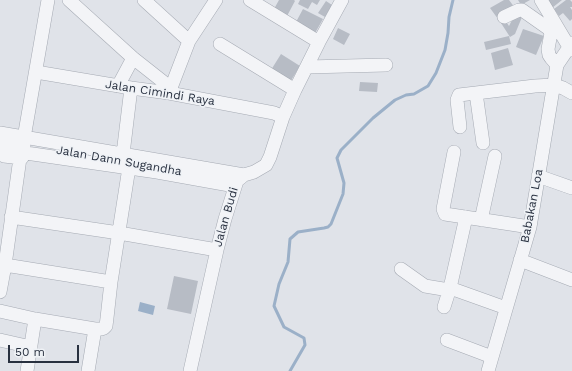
<!DOCTYPE html>
<html>
<head>
<meta charset="utf-8">
<style>
  body { margin:0 }
  #map { position:relative; width:572px; height:371px; overflow:hidden; background:#e0e3e9; font-family:"Work Sans",sans-serif }
  canvas { display:block }
  .scale { position:absolute; left:8px; top:345px; width:71px; height:18px; box-sizing:border-box; border:2px solid #293140; border-top:0; padding-left:5px; font-size:12px; line-height:14px; white-space:nowrap; color:#293140; -webkit-text-stroke:3px #eff2f6; paint-order:stroke }
</style>
</head>
<body>
<div id="map">
<canvas width="572" height="371"></canvas>
<div class="scale">50 m</div>
</div>
<script>
const context = document.querySelector('canvas').getContext('2d');
context.lineJoin = 'round';
function paint(path, color) {
  context.fillStyle = color;
  context.fill(path, 'evenodd');
}
function toPath(rows) {
  const path = new Path2D();
  for (const r of rows) {
    path.moveTo(r[0], r[1]);
    for (let i = 2; i < r.length; i += 2) path.lineTo(r[i], r[i + 1]);
  }
  return path;
}
function stroke(path, color, width, dash) {
  context.strokeStyle = color;
  context.lineWidth = width;
  context.lineCap = dash ? 'butt' : 'round';
  context.setLineDash(dash || []);
  context.stroke(path);
}
function write(font, color, halo, rows, align = 'center') {
  context.font = font + ' "Work Sans",sans-serif';
  context.lineWidth = 3;
  context.setLineDash([]);
  context.textBaseline = 'middle';
  context.strokeStyle = halo;
  context.fillStyle = color;
  for (const [text, x, y, turn = 0] of rows) {
    context.save();
    context.translate(x, y);
    context.rotate((+turn || 0) * Math.PI / 180);
    context.textAlign = isNaN(turn) ? turn : align;
    if (halo) context.strokeText(text, 0, 0);
    context.fillText(text, 0, 0);
    context.restore();
  }
}
const water = toPath([
  [140,302,155,306,153,315,138,311]
]);
const stream = toPath([
  [290,371,305,345,304,338,284,327,274,306,279,284,288,262,290,239,298,232,324,228,328,227,331,224,343,194,344,183,337,158,341,150,373,118,395,100,406,95,414,94,428,86,436,73,445,50,448,33,449,17,453,0]
]);
const building = toPath([
  [279,0,294,0,295,1,287,16,274,9],
  [300,0,320,0,317,5,312,2,308,9,298,4],
  [504,0,509,0,515,8,498,19,490,8],
  [518,0,530,0,521,5],
  [548,0,562,0,552,8],
  [566,0,570,0,572,2,572,7,570,7,572,10,572,19,570,21,563,13,559,16,554,9],
  [326,1,332,5,325,17,318,13],
  [303,9,323,19,315,33,296,22],
  [515,14,522,17,515,34,510,37,501,23,505,20,509,26],
  [338,28,350,34,344,45,333,39],
  [523,29,544,36,536,55,516,47],
  [509,36,511,44,486,50,484,42],
  [508,48,513,65,495,70,491,53],
  [281,54,300,66,290,82,271,70],
  [360,82,378,83,377,92,359,91],
  [174,276,198,281,191,314,167,309]
]);
const minor = toPath([
  [69,0,133,58,171,88],
  [144,0,189,41],
  [250,0,319,42],
  [541,0,569,47,572,50],
  [504,17,519,10,522,10,549,29,551,33,548,49,549,55,551,58,557,65],
  [220,44,295,90],
  [307,67,386,65],
  [36,72,131,88,169,93,274,113,283,117],
  [118,86,133,58],
  [169,93,189,41,216,0],
  [476,93,483,143],
  [460,127,457,100,459,95,535,86,554,85,563,88,572,93],
  [0,133,244,175],
  [24,138,48,0],
  [0,143,24,146],
  [12,151,157,172,235,186],
  [454,152,443,209,445,214,530,227],
  [0,154,4,156,22,158],
  [123,154,131,88],
  [538,176,572,188],
  [11,217,119,233,217,250],
  [481,220,495,156],
  [520,260,572,280],
  [5,265,111,282],
  [401,269,425,286,449,290],
  [450,288,506,308],
  [0,292,5,265,20,158],
  [444,307,450,288,466,217],
  [0,311,35,319,95,329,101,329,104,328,106,326,107,318,111,282,128,174],
  [0,340,31,347],
  [447,340,492,357],
  [27,371,35,319],
  [88,371,95,329],
  [190,371,217,250,225,219,237,181,244,175,254,172,266,165,270,157,283,117,295,90,319,42,342,0],
  [488,371,530,227,557,65,572,43]
]);
const streetNames = [
  ["Jalan Cimindi Raya",160,93,9],
  ["Jalan Dann Sugandha",119,161,10],
  ["Babakan Loa",532,206,-79],
  ["Jalan Budi",226,217,-74]
];
paint(water, '#9bb0c8');
stroke(stream, '#9bb0c8', 3);
paint(building, '#b7bcc5');
stroke(minor, '#a5aab3', 14);
stroke(minor, '#f3f4f7', 13);
write('12px', '#293140', '#eff2f6', streetNames);
</script>
</body>
</html>
